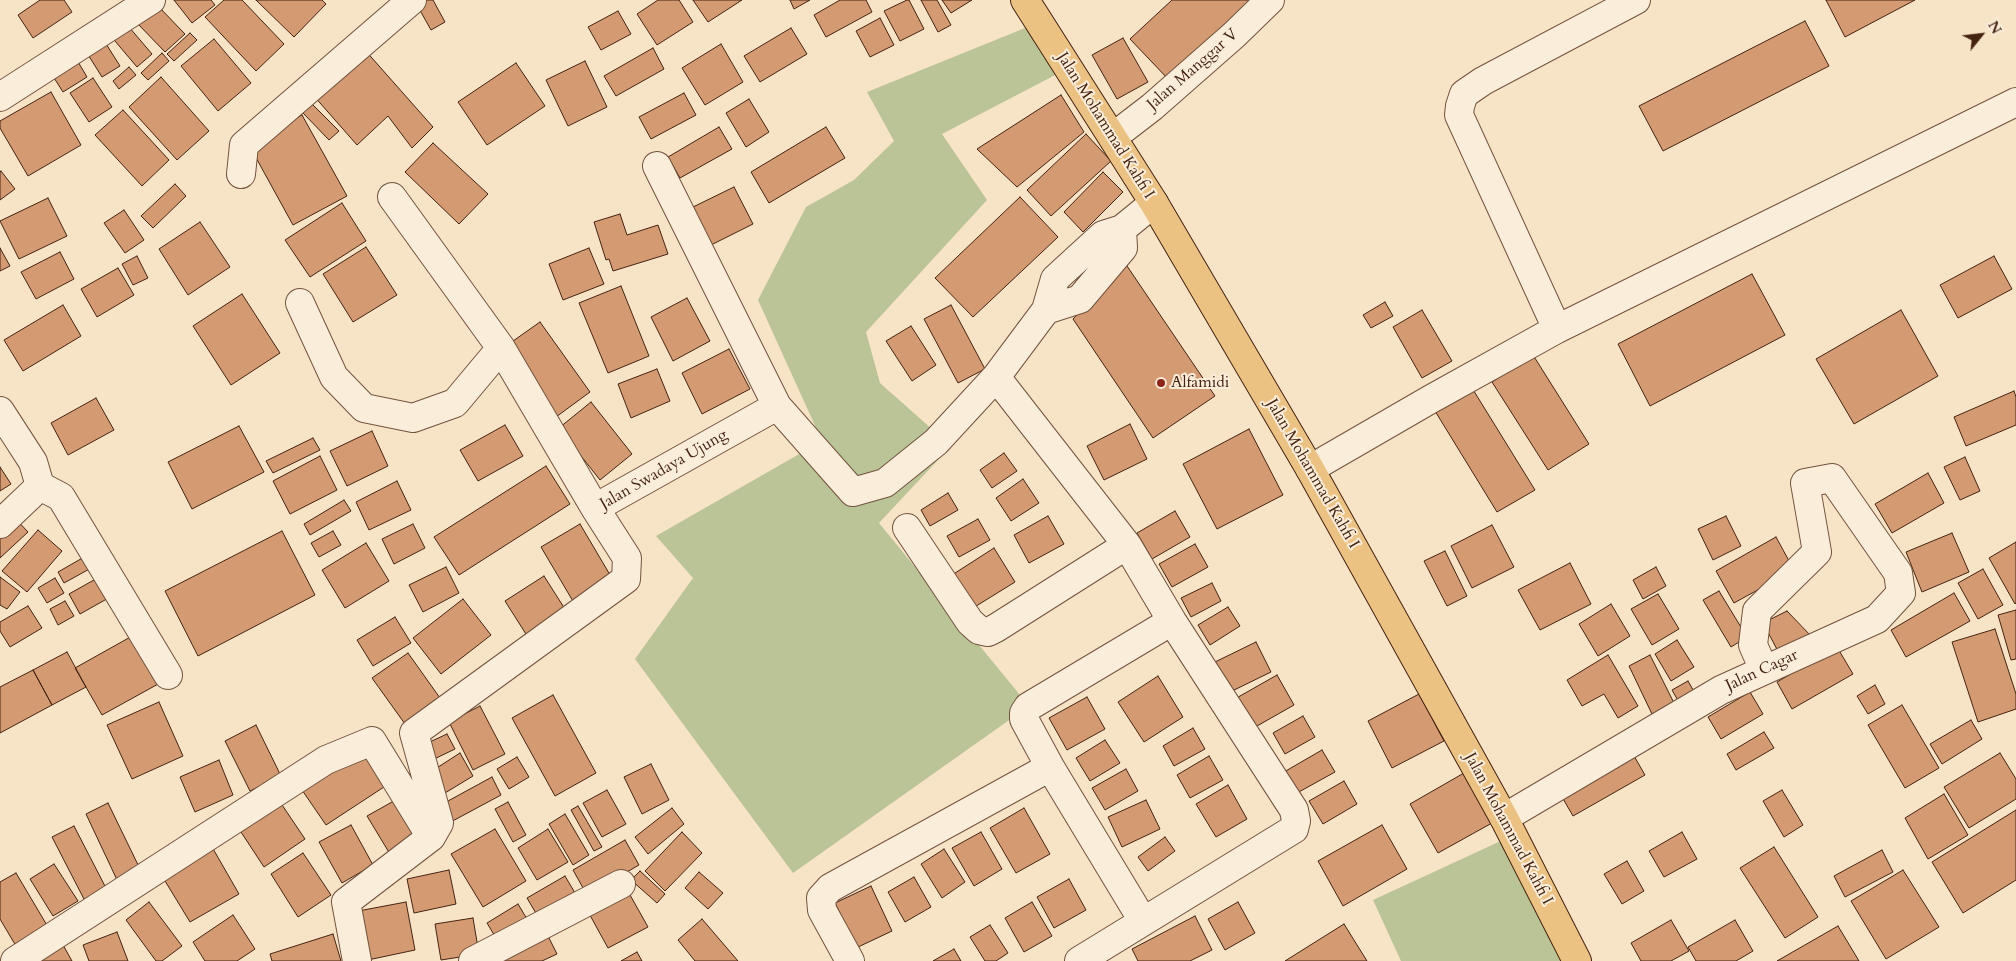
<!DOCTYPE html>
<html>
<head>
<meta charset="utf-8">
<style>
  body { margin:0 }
  #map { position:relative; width:2016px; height:961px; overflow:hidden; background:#f7e3c6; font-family:Cardo,serif }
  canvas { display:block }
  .north { position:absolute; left:1956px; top:10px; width:50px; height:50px; -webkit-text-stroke:4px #faedda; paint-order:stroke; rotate:61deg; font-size:14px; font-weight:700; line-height:20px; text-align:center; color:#452311 }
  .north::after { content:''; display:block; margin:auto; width:18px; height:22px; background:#452311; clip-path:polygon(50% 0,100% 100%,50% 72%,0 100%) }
</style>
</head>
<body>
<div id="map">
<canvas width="2016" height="961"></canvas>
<div class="north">N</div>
</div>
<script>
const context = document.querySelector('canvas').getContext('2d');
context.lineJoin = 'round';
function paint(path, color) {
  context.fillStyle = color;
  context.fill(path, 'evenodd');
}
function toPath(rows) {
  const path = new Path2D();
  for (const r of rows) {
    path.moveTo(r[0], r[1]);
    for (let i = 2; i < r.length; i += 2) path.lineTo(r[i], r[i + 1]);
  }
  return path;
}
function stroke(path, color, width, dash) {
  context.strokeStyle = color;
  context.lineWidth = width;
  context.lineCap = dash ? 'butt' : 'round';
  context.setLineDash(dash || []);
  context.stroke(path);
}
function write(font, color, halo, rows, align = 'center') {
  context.font = font + ' Cardo,serif';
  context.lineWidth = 4;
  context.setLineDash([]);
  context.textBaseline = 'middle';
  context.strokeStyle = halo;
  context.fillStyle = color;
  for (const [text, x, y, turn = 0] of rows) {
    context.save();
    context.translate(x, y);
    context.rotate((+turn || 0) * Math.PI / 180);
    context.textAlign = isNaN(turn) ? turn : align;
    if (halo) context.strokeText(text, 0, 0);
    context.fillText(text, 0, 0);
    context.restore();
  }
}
const green = toPath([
  [1035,24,1061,72,942,134,987,200,866,332,880,383,951,446,879,523,1029,706,793,873,635,659,693,578,656,536,822,441,758,300,806,207,854,180,894,141,867,92],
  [1518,833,1578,961,1401,961,1373,900]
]);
const building = toPath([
  [40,0,64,0,72,12,33,38,18,15,40,0],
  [174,0,211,0,215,5,192,23,174,0],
  [224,0,242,0,284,44,256,71,205,17,224,0],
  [256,0,322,0,326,4,294,37,256,0],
  [424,0,433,0,445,22,431,30,417,5,424,0],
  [658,0,679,0,693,22,657,45,637,14,658,0],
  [693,0,742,0,708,22,693,0],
  [790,0,810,0,794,9,790,0],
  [840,0,866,0,872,12,826,37,814,15,840,0],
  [907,0,909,0,924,29,900,41,884,11,907,0],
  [921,0,937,0,951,25,938,32,921,0],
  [942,0,972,0,951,13,942,0],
  [1172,0,1255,0,1169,80,1130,39,1172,0],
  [1826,0,1915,0,1845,37,1826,0],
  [157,5,185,34,165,52,137,23,157,5],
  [618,11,631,34,601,50,588,27,618,11],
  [880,18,894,45,870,57,856,31,880,18],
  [123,20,152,54,137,67,109,34,123,20],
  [1805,21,1829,66,1663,151,1639,106,1805,21],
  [791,28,807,54,760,82,744,56,791,28],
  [190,33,197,40,174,61,167,54,190,33],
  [1123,38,1148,82,1117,99,1092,55,1123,38],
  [103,39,120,66,102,77,85,50,103,39],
  [214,39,251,83,218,111,181,66,214,39],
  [721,44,743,82,705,105,682,68,721,44],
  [653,48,664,69,616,96,604,76,653,48],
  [364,49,433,127,412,148,388,116,357,145,313,95,364,49],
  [162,53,169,61,148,80,141,73,162,53],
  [74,55,87,77,63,92,49,70,74,55],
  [585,61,607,107,568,126,546,80,585,61],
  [516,63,545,106,487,145,458,102,516,63],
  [129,67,136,75,119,89,113,81,129,67],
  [161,77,209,131,177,160,129,107,161,77],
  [93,78,112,107,89,122,70,93,93,78],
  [51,92,81,145,28,176,0,128,0,121,51,92],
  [684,93,696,115,651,139,639,117,684,93],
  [1061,95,1084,132,1017,187,977,149,1061,95],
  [749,99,769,132,746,147,726,113,749,99],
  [312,104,339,131,329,140,303,113,312,104],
  [123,110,169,160,142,186,95,135,123,110],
  [302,115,347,196,293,225,249,145,302,115],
  [719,127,732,149,680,178,668,157,719,127],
  [826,127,845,158,769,203,751,172,826,127],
  [1086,134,1111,161,1051,216,1027,190,1086,134],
  [433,143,488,194,459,224,405,172,433,143],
  [1,171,15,189,0,200,0,172,1,171],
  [1103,172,1123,192,1083,232,1064,212,1103,172],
  [175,184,186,196,153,228,141,216,175,184],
  [734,187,753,224,711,245,693,207,734,187],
  [1020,197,1058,237,973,317,935,278,1020,197],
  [48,198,67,236,19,259,0,221,48,198],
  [342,203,366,241,310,277,285,240,342,203],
  [124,210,144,240,125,253,104,223,124,210],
  [620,214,627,235,658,225,668,254,613,271,609,259,606,260,594,222,620,214],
  [200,222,230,267,188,295,159,249,200,222],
  [366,247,397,295,353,322,323,274,366,247],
  [0,248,10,266,0,271,0,248],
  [589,248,604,284,563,300,549,264,589,248],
  [60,252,74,279,36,299,21,272,60,252],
  [137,256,148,278,133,285,122,264,137,256],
  [1994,256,2012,289,1958,318,1940,285,1994,256],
  [1125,263,1215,396,1153,438,1073,319,1125,263],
  [118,268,134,295,97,317,81,289,118,268],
  [1752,274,1785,335,1650,406,1618,344,1752,274],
  [621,286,649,356,608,373,579,303,621,286],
  [242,294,280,353,231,385,193,326,242,294],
  [687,298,710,341,673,361,651,317,687,298],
  [1385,302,1393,316,1371,328,1363,315,1385,302],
  [63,305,81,336,23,371,4,340,63,305],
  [951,305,985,369,958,383,924,319,951,305],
  [1422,310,1452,361,1422,378,1393,327,1422,310],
  [1901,310,1938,376,1854,424,1816,359,1901,310],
  [540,322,590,392,556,417,506,346,540,322],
  [911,326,936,365,912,381,886,341,911,326],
  [729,349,750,389,702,414,682,373,729,349],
  [1533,355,1589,444,1548,470,1492,382,1533,355],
  [657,369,670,401,631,418,618,384,657,369],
  [1472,388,1535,490,1497,512,1435,411,1472,388],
  [2014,391,2016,397,2016,425,1966,446,1954,417,2014,391],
  [96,398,114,430,68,455,51,423,96,398],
  [591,402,632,454,600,480,559,428,591,402],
  [1130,424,1147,459,1104,480,1087,446,1130,424],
  [505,425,523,456,478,481,460,450,505,425],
  [239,426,264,472,192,509,168,462,239,426],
  [1249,429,1283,495,1217,529,1183,464,1249,429],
  [372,431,388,466,347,486,330,451,372,431],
  [313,438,320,450,273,473,266,461,313,438],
  [1004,453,1017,471,992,488,980,470,1004,453],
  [320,456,337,490,290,514,273,481,320,456],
  [1965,457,1980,491,1960,500,1944,467,1965,457],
  [546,466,570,504,459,575,434,537,546,466],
  [0,467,11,484,0,491,0,467],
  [1928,473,1944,503,1892,533,1875,504,1928,473],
  [1023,479,1039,503,1011,521,996,498,1023,479],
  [397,481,411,510,369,530,356,502,397,481],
  [948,493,958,510,930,526,921,510,948,493],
  [344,500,351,511,310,535,304,524,344,500],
  [1175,511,1190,537,1152,559,1137,533,1175,511],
  [13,516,28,532,0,558,0,527,13,516],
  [1048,516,1064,544,1029,563,1014,535,1048,516],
  [1726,516,1741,546,1713,560,1698,529,1726,516],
  [978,519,990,540,959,557,947,536,978,519],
  [413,524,425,548,394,564,382,539,413,524],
  [580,524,616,585,577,608,541,547,580,524],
  [1492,525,1514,567,1472,588,1451,546,1492,525],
  [38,530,62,551,27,592,2,571,38,530],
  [282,531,315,595,198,656,165,591,282,531],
  [333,531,341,545,319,557,311,543,333,531],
  [1952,533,1969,572,1922,592,1906,552,1952,533],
  [1776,537,1794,570,1734,603,1716,571,1776,537],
  [2016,542,2016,603,2015,604,1989,558,2016,542],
  [366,543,389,581,345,608,322,570,366,543],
  [1195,544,1208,567,1172,587,1159,564,1195,544],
  [994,548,1015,582,973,608,952,575,994,548],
  [1445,551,1467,596,1447,606,1424,561,1445,551],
  [86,556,93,567,64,583,58,572,86,556],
  [1570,563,1591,604,1540,630,1518,590,1570,563],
  [446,567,459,593,423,612,409,585,446,567],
  [1656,567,1666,586,1643,599,1633,580,1656,567],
  [1983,569,2003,605,1978,619,1958,583,1983,569],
  [101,576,112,596,80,614,69,594,101,576],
  [544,576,570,617,531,642,505,601,544,576],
  [0,577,20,592,7,609,0,605,0,577],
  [55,578,64,593,47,603,38,588,55,578],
  [1212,583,1221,601,1191,617,1181,598,1212,583],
  [1719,591,1747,637,1731,647,1703,600,1719,591],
  [1954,593,1970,621,1906,657,1891,630,1954,593],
  [1658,594,1679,629,1652,645,1631,609,1658,594],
  [463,599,491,635,441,674,413,638,463,599],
  [65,601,74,616,58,625,50,609,65,601],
  [1611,604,1630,636,1598,656,1579,624,1611,604],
  [28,606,42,628,10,647,0,631,0,622,28,606],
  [1228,607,1240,626,1210,645,1198,625,1228,607],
  [2016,610,2016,659,2011,660,1998,615,2016,610],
  [1787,611,1811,636,1779,653,1763,623,1787,611],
  [395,617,411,643,373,666,357,640,395,617],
  [1995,629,2016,694,2016,709,1978,722,1952,642,1995,629],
  [134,635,160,683,102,715,75,668,134,635],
  [1677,640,1694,667,1671,681,1655,654,1677,640],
  [1256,642,1271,672,1230,692,1215,662,1256,642],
  [1837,647,1853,674,1792,709,1777,682,1837,647],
  [67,652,86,687,52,705,33,670,67,652],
  [408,653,440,698,405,724,372,678,408,653],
  [1608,655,1638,706,1618,718,1604,694,1582,706,1567,680,1608,655],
  [1650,655,1674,703,1652,714,1629,666,1650,655],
  [33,670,52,705,0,733,0,687,33,670],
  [1277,675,1294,705,1250,730,1233,700,1277,675],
  [1158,676,1183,717,1144,742,1118,702,1158,676],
  [1688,681,1696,695,1680,704,1672,690,1688,681],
  [1875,685,1885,704,1868,714,1857,696,1875,685],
  [1750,692,1763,714,1721,739,1708,717,1750,692],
  [1419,694,1444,741,1392,768,1368,721,1419,694],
  [553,695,596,773,555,796,512,718,553,695],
  [1087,697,1105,729,1067,750,1049,718,1087,697],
  [159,702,183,756,132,779,107,725,159,702],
  [1902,705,1939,768,1905,788,1868,725,1902,705],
  [480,706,505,754,473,770,449,722,480,706],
  [1303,716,1315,737,1285,754,1273,733,1303,716],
  [1971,720,1982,739,1942,764,1930,744,1971,720],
  [256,725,281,776,250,791,225,741,256,725],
  [1193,728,1205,749,1174,766,1163,746,1193,728],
  [1764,732,1774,748,1736,770,1727,754,1764,732],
  [447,734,455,749,428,762,421,746,447,734],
  [1105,740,1120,763,1090,781,1076,758,1105,740],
  [1630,749,1645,775,1573,816,1558,790,1630,749],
  [364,750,387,785,326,825,302,790,364,750],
  [1322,750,1335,772,1297,793,1284,772,1322,750],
  [460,753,473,776,445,793,432,771,460,753],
  [2000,753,2016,779,2016,799,1969,828,1944,787,2000,753],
  [1209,756,1223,780,1190,798,1177,775,1209,756],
  [517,757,529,777,509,789,497,769,517,757],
  [219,760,233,795,195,812,180,777,219,760],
  [651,764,669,800,642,814,624,777,651,764],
  [1126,769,1138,791,1105,810,1092,788,1126,769],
  [1464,773,1492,823,1438,853,1410,804,1464,773],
  [492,777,501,795,447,824,437,807,492,777],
  [1344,781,1357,804,1323,824,1309,801,1344,781],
  [1228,785,1247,819,1216,837,1196,804,1228,785],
  [607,790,626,824,602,837,583,803,607,790],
  [1782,790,1803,825,1784,837,1763,801,1782,790],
  [1944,794,1968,835,1928,859,1905,818,1944,794],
  [401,797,423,834,390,854,367,816,401,797],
  [278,799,305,839,264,867,237,826,278,799],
  [1146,800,1160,829,1122,847,1108,817,1146,800],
  [508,802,526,835,513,842,495,809,508,802],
  [108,803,141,871,118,882,86,814,108,803],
  [578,806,602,847,594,851,571,810,578,806],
  [672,808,684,824,648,854,635,837,672,808],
  [1024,808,1050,854,1016,873,990,828,1024,808],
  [2016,810,2016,880,1963,913,1932,862,2016,810],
  [565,814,589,855,573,865,549,824,565,814],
  [351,825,373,865,342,883,319,842,351,825],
  [1382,825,1407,869,1343,906,1318,861,1382,825],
  [74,826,107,890,85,901,52,837,74,826],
  [495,829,526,881,483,907,451,854,495,829],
  [548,829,568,862,537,880,518,848,548,829],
  [682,832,702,853,665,891,645,871,682,832],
  [981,832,1002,869,974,886,952,848,981,832],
  [1682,832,1697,859,1664,877,1649,851,1682,832],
  [1165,837,1175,851,1148,871,1138,857,1165,837],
  [625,840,639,865,587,895,573,870,625,840],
  [212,847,239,894,190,922,162,876,212,847],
  [1774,847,1818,917,1785,938,1740,868,1774,847],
  [944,849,965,882,942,898,921,864,944,849],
  [1882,850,1893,872,1845,897,1834,876,1882,850],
  [303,853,331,895,298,917,271,874,303,853],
  [1627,861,1644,891,1622,904,1604,874,1627,861],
  [54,864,78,901,53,916,30,879,54,864],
  [449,870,456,904,414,913,407,879,449,870],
  [1903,870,1939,927,1886,959,1851,901,1903,870],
  [640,871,665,894,657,903,631,880,640,871],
  [699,872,723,893,708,909,685,888,699,872],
  [16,873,48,927,16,946,0,919,0,882,16,873],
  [565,876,578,898,540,920,527,898,565,876],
  [914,877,931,907,905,922,888,892,914,877],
  [1069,879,1086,910,1054,928,1037,897,1069,879],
  [625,886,648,927,608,948,586,908,625,886],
  [871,886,892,931,856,948,835,903,871,886],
  [149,902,182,946,162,961,156,961,126,920,149,902],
  [406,902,415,950,363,961,353,912,406,902],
  [1032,902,1052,936,1024,952,1005,918,1032,902],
  [1238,902,1255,933,1225,950,1208,919,1238,902],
  [518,904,530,924,499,943,487,923,518,904],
  [233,915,255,949,237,961,205,961,193,942,233,915],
  [1195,916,1212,950,1190,961,1138,961,1132,949,1195,916],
  [473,918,479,954,441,960,435,924,473,918],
  [702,919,738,961,695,961,678,940,702,919],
  [1671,920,1689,951,1671,961,1641,961,1631,943,1671,920],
  [1735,920,1753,951,1736,961,1696,961,1688,947,1735,920],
  [1344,924,1367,961,1285,961,1344,924],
  [990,925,1008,953,996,961,985,961,970,937,990,925],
  [1838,926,1859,961,1777,961,1838,926],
  [117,932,128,961,89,961,83,945,117,932],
  [546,932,557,954,542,961,503,961,500,955,546,932],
  [333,934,341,961,272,961,270,954,333,934],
  [63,945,72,961,36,961,63,945],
  [954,949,961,961,933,961,954,949],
  [637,952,642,961,621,961,637,952]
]);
const minor = toPath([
  [0,97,151,0],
  [1113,137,1152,107,1234,35,1270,0],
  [657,166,777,406],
  [241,174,244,145,412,0],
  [300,303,334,377,364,408,413,418,455,403,501,348],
  [1046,310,1080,299,1123,248,1122,229],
  [1557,329,1459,115,1460,106,1464,94,1483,81,1636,0],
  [996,377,1127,545,1172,621,1294,810,1296,821,1294,829,1079,961],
  [0,411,33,462,40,486,0,524],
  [1310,469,1431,399,1557,329,2016,102],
  [40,486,61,497,168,675],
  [595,508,777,406,853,492,885,483,936,442,996,377,1046,310,1055,279,1103,235,1122,229,1154,203],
  [907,528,970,622,979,630,988,632,996,628,1127,545],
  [1050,767,1143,921],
  [1504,818,1721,690,1877,619,1901,593,1898,573,1832,478,1805,483,1817,552,1757,611,1753,645,1764,670],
  [15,961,326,760,372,741,431,837],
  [357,961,346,902,431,837,439,823,414,733,626,579,627,558,595,508,501,348,392,197],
  [473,961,621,884],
  [850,961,822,910,821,898,830,888,1050,767,1024,719,1024,713,1028,707,1172,621]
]);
const major = toPath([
  [1025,0,1154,203,1310,469,1504,818,1577,961]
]);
const markers = [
  [1161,383,5,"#8f2418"]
];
const streetNames = [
  ["Jalan Manggar V",1193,70,-41],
  ["Jalan Mohammad Kahfi I",1105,126,58],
  ["Jalan Swadaya Ujung",664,470,-30],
  ["Jalan Mohammad Kahfi I",1312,474,60],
  ["Jalan Cagar",1762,671,-25],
  ["Jalan Mohammad Kahfi I",1508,829,62]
];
const poiNames = [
  ["Alfamidi",1171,383]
];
paint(green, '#bbc496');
paint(building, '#d49b72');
stroke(building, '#452311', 1);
stroke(minor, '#72533e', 30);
stroke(major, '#452311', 30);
stroke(minor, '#faedda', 28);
stroke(major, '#ecc283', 28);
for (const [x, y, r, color] of markers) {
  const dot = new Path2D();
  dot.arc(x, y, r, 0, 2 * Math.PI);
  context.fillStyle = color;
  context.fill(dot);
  stroke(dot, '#faedda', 2);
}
write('16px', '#452311', '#faedda', streetNames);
write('16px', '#452311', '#faedda', poiNames, 'left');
</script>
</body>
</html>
